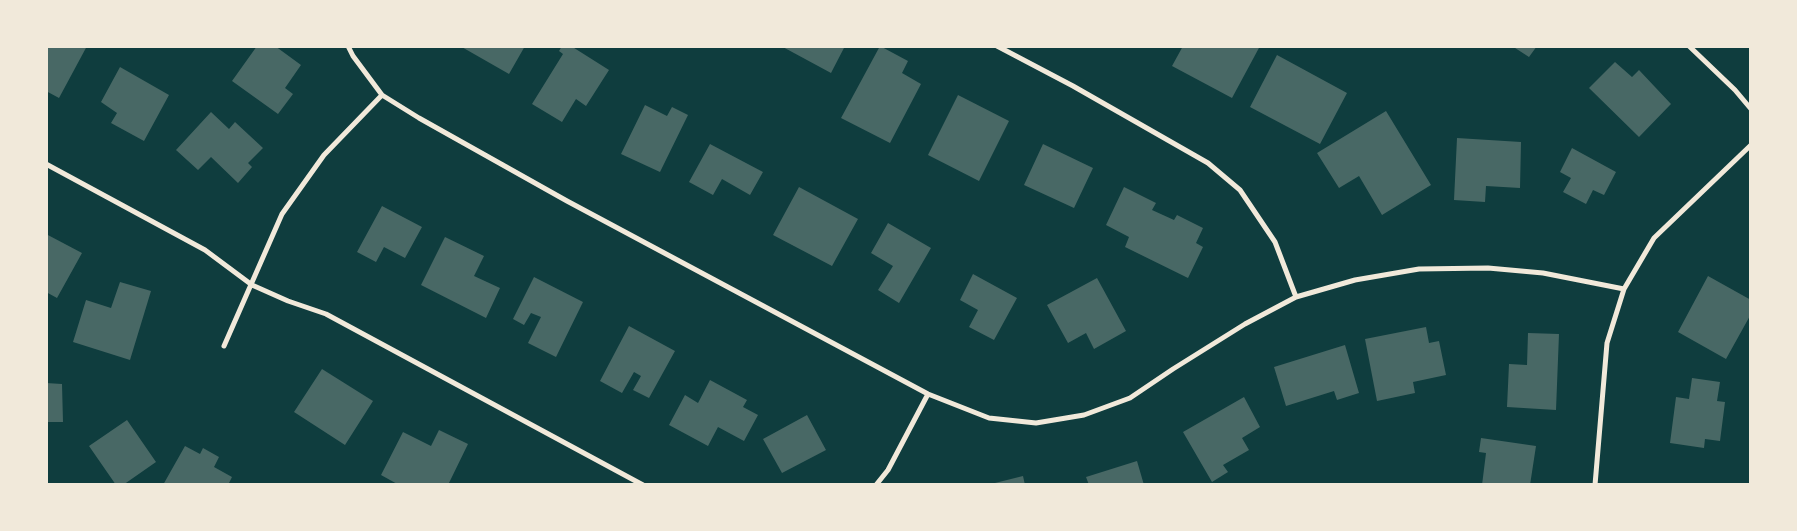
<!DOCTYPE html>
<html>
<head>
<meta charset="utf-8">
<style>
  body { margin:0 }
  #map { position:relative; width:1797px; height:531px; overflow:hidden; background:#0f3d3e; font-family:Barlow,sans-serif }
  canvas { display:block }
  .frame { position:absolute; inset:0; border:48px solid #f1e9da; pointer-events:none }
</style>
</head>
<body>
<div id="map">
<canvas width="1797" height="531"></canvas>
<div class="frame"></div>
</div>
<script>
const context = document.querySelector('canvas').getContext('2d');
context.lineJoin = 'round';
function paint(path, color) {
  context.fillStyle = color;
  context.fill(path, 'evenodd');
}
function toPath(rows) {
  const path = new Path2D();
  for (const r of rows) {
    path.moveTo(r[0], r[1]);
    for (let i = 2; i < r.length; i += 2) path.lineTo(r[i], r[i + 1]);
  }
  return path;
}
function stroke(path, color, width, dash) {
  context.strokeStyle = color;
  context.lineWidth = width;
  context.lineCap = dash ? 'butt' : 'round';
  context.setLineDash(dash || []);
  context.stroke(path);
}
const building = toPath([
  [46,46,87,46,59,98,46,91],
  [257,46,275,46,301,65,285,88,293,94,278,114,232,81],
  [460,46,525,46,509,74],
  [562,46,571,46,609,70,586,106,576,99,562,122,532,104,563,54,559,51],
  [781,46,845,46,831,73],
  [880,46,908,61,902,73,921,84,890,143,841,118],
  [1183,46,1260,46,1232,98,1172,66],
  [1512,46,1537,46,1529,57],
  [1277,55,1347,93,1320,144,1250,107],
  [1615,62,1632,77,1639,70,1671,104,1639,137,1589,88],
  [120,67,169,95,144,141,111,123,117,113,101,102],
  [958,95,1009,121,979,181,928,155],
  [645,105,667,116,672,107,688,115,660,172,621,154],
  [1386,111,1431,185,1382,215,1359,176,1339,188,1317,153],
  [211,112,229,129,235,122,263,148,248,163,252,167,238,183,211,157,198,170,176,150],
  [1457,138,1521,142,1520,188,1486,186,1485,202,1454,200],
  [710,144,763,172,750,195,722,179,713,195,689,182],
  [1043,144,1093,168,1074,208,1024,185],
  [1572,148,1616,172,1604,195,1593,190,1586,204,1563,192,1571,178,1560,172],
  [799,187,858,219,832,266,773,235],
  [1124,187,1156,203,1152,210,1174,220,1177,215,1203,228,1196,243,1203,247,1188,278,1125,247,1129,237,1106,225],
  [382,206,422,227,405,258,384,247,376,262,357,252],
  [888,223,931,248,899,303,878,290,893,266,871,253],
  [46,234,82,253,57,298,46,292],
  [445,237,484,256,474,276,500,288,486,318,421,285],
  [973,274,1017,298,994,340,969,327,978,310,960,300],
  [1708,276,1751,300,1751,314,1726,359,1678,332],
  [534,277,583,302,556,357,528,343,541,317,531,313,524,325,513,319],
  [1097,278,1126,331,1094,349,1086,333,1068,343,1047,305],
  [120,282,151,291,130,360,73,342,86,300,111,308],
  [629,326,675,351,649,398,633,390,641,376,634,372,622,393,600,381],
  [1426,327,1429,343,1439,341,1446,375,1413,382,1415,393,1377,401,1365,339],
  [1528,333,1559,334,1556,410,1507,407,1509,364,1527,365],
  [1345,345,1359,393,1337,400,1334,391,1286,406,1274,367],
  [322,369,373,401,345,445,294,412],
  [1692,378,1720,382,1717,401,1725,402,1720,441,1705,439,1704,448,1670,443,1676,397,1689,399],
  [710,380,747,400,743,407,758,415,744,441,718,427,708,446,669,425,685,395,698,403],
  [46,383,62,384,63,422,46,422],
  [1244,397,1260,427,1242,438,1249,450,1223,465,1228,472,1212,482,1183,432],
  [807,415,826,450,782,473,763,439],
  [127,420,156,462,123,485,116,485,89,446],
  [439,430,468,444,448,485,399,485,381,475,403,432,431,446],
  [1481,438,1536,446,1530,485,1482,485,1486,453,1479,452],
  [185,446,200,454,203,448,219,457,214,467,232,477,229,483,232,485,163,485],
  [1137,461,1144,485,1089,485,1086,477],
  [1023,476,1025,485,991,485,991,484]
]);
const minor = toPath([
  [348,46,353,56,382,95,419,118,567,201,928,394,989,418,1036,423,1084,415,1130,398,1173,369,1245,324,1296,297,1355,280,1419,269,1488,268,1543,273,1624,289],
  [997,46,1073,86,1208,163,1240,190,1275,242,1296,297],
  [1689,46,1735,90,1751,109],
  [46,164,205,250,252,285,288,301,326,314,643,485],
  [224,346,282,214,324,155,382,95],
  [876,485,888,470,928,394],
  [1595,485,1607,343,1624,289,1654,238,1751,145]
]);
paint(building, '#486865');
stroke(minor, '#f1e9da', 5);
</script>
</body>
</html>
